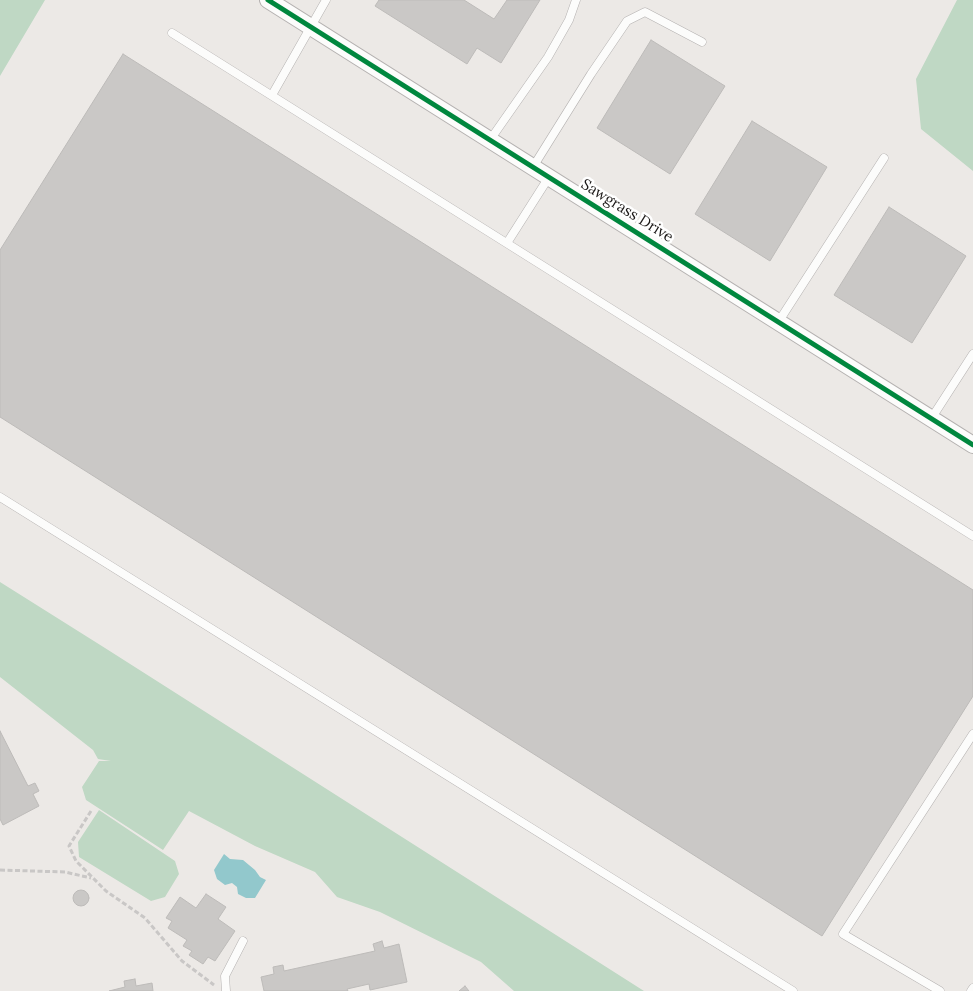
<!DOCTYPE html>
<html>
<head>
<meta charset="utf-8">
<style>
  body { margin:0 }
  canvas { display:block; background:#ece9e6 }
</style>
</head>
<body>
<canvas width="973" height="991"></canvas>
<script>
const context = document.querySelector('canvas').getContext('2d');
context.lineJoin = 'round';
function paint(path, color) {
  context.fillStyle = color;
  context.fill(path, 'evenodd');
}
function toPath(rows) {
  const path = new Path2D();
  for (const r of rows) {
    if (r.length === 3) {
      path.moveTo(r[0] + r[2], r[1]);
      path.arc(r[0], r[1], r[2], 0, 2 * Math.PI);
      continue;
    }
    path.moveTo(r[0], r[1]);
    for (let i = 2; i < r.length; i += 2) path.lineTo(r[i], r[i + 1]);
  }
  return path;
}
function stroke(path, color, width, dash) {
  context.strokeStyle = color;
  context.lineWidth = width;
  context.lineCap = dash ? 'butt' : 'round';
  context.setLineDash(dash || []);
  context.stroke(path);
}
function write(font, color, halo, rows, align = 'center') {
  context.font = font + ' Lora,serif';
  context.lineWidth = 5;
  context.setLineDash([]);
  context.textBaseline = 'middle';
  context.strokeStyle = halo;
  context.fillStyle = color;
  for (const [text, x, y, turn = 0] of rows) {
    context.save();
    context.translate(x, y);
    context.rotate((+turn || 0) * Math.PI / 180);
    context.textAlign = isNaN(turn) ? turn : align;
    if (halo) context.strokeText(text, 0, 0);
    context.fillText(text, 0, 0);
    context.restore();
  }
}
const green = toPath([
  [0,0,45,0,0,76],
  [957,0,973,0,973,171,921,129,916,79],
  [0,582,105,648,644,991,514,991,481,962,380,912,337,897,315,872,255,846,189,811,163,850,86,800,82,787,99,761,111,761,98,759,93,750,0,677],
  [99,810,175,861,179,874,165,897,151,901,79,857,78,842]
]);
const water = toPath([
  [224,854,230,859,243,860,255,870,260,877,266,880,255,898,246,898,238,894,237,887,232,883,225,885,217,879,214,870]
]);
const building = toPath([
  [379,0,464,0,494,19,507,0,540,0,501,63,477,48,467,64,375,6,379,0],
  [651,40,725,86,670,174,597,128,651,40],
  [123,54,973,590,973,696,822,936,0,417,0,250,123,54],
  [752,121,827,167,770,261,695,214,752,121],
  [889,207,966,256,912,343,834,295,889,207],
  [0,731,28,786,35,783,39,791,33,794,39,806,3,825,0,819,0,731],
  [81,898,8],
  [206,894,226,907,218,919,235,931,215,961,208,957,203,964,189,955,192,951,183,946,187,940,168,928,172,921,166,918,180,897,196,908,206,894],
  [382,941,384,948,399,944,407,982,370,990,369,984,347,989,348,991,264,991,261,977,274,974,273,967,283,965,284,971,375,951,373,944,382,941],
  [135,979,136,986,152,983,153,991,109,991,125,987,124,981,135,979],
  [465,986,469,991,459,991,465,986]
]);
const path = toPath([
  [91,811,69,846,76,861,106,891,145,918,182,961,214,985],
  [0,870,65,872,91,878]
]);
const service = toPath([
  [172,33,973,536],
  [272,95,326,0],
  [490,140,548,57,569,20,576,0],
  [533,167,591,74,627,21,645,12,702,42],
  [507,243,549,177],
  [779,321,884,158],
  [931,419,973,354],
  [0,497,793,991],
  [226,991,225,976,243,941],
  [940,991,843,934,973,734],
  [971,991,973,988]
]);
const minor = toPath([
  [268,0,973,445]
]);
const cycleway = toPath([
  [268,0,973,445]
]);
const streetNames = [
  ["Sawgrass Drive",627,211,32]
];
paint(green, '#bfd8c4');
paint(water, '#92c8cc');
paint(building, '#cac8c6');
stroke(building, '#bdbbb9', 1);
stroke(service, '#b4b1b0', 9);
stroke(minor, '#b4b1b0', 18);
stroke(path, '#c9c7c6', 3, [5, 2.5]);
stroke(service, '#fcfcfb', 8);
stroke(minor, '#fcfcfb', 16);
stroke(cycleway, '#00873e', 5);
write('15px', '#1b1817', '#fff', streetNames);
</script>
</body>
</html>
